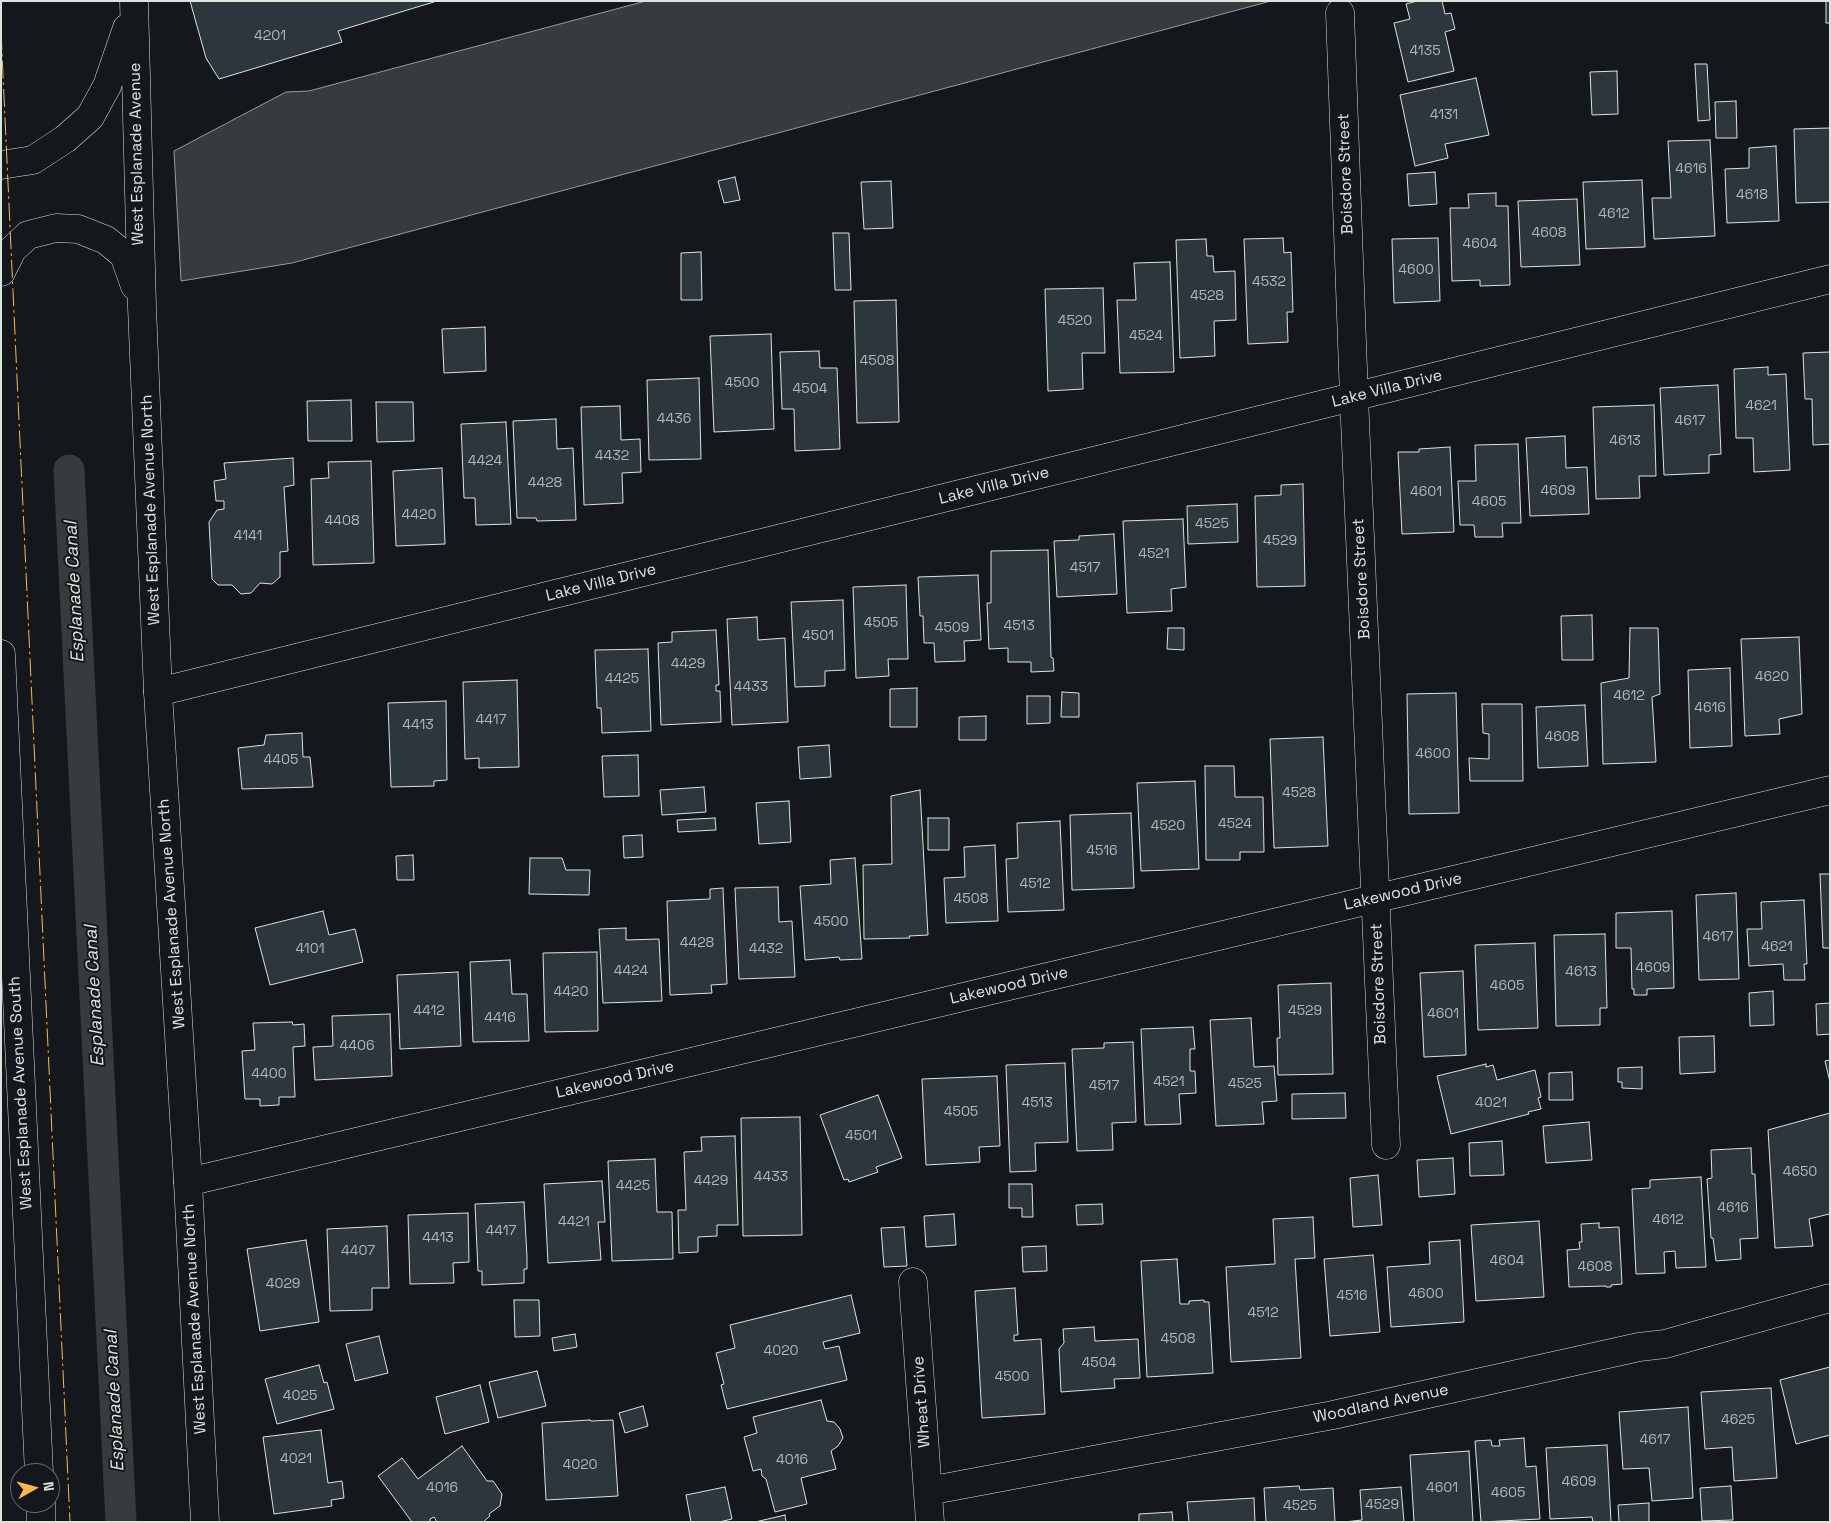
<!DOCTYPE html>
<html>
<head>
<meta charset="utf-8">
<style>
  body { margin:0 }
  #map { position:relative; width:1831px; height:1523px; overflow:hidden; background:#14181c; font-family:"Space Grotesk",sans-serif }
  canvas { display:block }
  .frame { position:absolute; inset:0; border:2px solid #d8e6dc; pointer-events:none }
  .north { position:absolute; left:10px; top:1463px; width:50px; height:50px; box-sizing:border-box; background:#14181c; border:1px solid #626a69; border-radius:50%; rotate:83deg; font-size:14px; font-weight:700; line-height:20px; text-align:center; color:#d8e6dc }
  .north::after { content:''; display:block; margin:auto; width:18px; height:22px; background:#ffb74d; clip-path:polygon(50% 0,100% 100%,50% 72%,0 100%) }
</style>
</head>
<body>
<div id="map">
<canvas width="1831" height="1523"></canvas>
<div class="frame"></div>
<div class="north">N</div>
</div>
<script>
const context = document.querySelector('canvas').getContext('2d');
context.lineJoin = 'round';
function paint(path, color) {
  context.fillStyle = color;
  context.fill(path, 'evenodd');
}
function toPath(rows) {
  const path = new Path2D();
  for (const r of rows) {
    path.moveTo(r[0], r[1]);
    for (let i = 2; i < r.length; i += 2) path.lineTo(r[i], r[i + 1]);
  }
  return path;
}
function stroke(path, color, width, dash) {
  context.strokeStyle = color;
  context.lineWidth = width;
  context.lineCap = dash ? 'butt' : 'round';
  context.setLineDash(dash || []);
  context.stroke(path);
}
function write(font, color, halo, rows, align = 'center') {
  context.font = font + ' "Space Grotesk",sans-serif';
  context.lineWidth = 4;
  context.setLineDash([]);
  context.textBaseline = 'middle';
  context.strokeStyle = halo;
  context.fillStyle = color;
  for (const [text, x, y, turn = 0] of rows) {
    context.save();
    context.translate(x, y);
    context.rotate((+turn || 0) * Math.PI / 180);
    context.textAlign = isNaN(turn) ? turn : align;
    if (halo) context.strokeText(text, 0, 0);
    context.fillText(text, 0, 0);
    context.restore();
  }
}
const water = toPath([
  [646,1,1271,1,292,263,181,281,174,151,286,92,309,91,646,1]
]);
const canal = toPath([
  [69,470,121,1522]
]);
const building = toPath([
  [190,1,437,1,338,31,342,42,219,79,206,58,190,1],
  [1417,1,1442,1,1445,14,1451,13,1455,29,1445,32,1454,71,1408,82,1394,23,1410,19,1406,4,1417,1],
  [1826,1,1830,1,1830,23,1826,23,1826,1],
  [1695,64,1707,64,1710,120,1698,121,1695,64],
  [1617,71,1618,114,1592,115,1590,72,1617,71],
  [1476,78,1489,135,1445,144,1448,158,1415,166,1400,95,1476,78],
  [1736,101,1737,138,1716,138,1715,102,1736,101],
  [1830,128,1830,202,1796,203,1794,129,1830,128],
  [1710,140,1715,236,1654,239,1652,198,1671,198,1668,141,1710,140],
  [1776,146,1779,221,1727,223,1725,169,1749,168,1749,148,1776,146],
  [1435,172,1437,204,1409,206,1407,174,1435,172],
  [735,177,740,200,724,203,718,181,735,177],
  [1642,180,1645,247,1586,249,1583,182,1642,180],
  [891,181,893,228,864,229,861,182,891,181],
  [1496,193,1496,206,1508,206,1510,285,1480,286,1480,280,1452,281,1450,208,1469,208,1468,194,1496,193],
  [1577,199,1580,265,1521,267,1518,201,1577,199],
  [833,233,849,233,851,290,835,290,833,233],
  [1283,238,1284,253,1291,252,1293,312,1287,312,1288,342,1248,344,1244,239,1283,238],
  [1438,238,1440,301,1394,303,1392,239,1438,238],
  [1206,239,1207,256,1213,256,1214,272,1235,271,1236,320,1214,321,1215,356,1180,358,1176,240,1206,239],
  [701,252,702,300,681,300,681,253,701,252],
  [1170,262,1174,372,1120,373,1117,300,1136,300,1134,263,1170,262],
  [1103,288,1105,353,1082,353,1083,389,1048,391,1045,289,1103,288],
  [896,300,899,422,857,423,854,301,896,300],
  [485,327,486,371,444,373,442,329,485,327],
  [771,334,774,429,714,432,710,336,771,334],
  [819,351,820,368,837,368,840,449,795,451,794,409,782,409,780,352,819,351],
  [1830,352,1830,444,1813,445,1812,399,1805,399,1803,353,1830,352],
  [1768,367,1768,375,1786,374,1790,470,1754,472,1753,438,1736,438,1734,369,1768,367],
  [699,378,701,459,649,460,647,380,699,378],
  [1718,385,1721,454,1709,455,1709,473,1664,475,1660,388,1718,385],
  [351,400,352,441,308,441,307,401,351,400],
  [376,402,413,402,414,441,377,442,376,402],
  [1654,405,1656,476,1639,476,1640,498,1596,499,1593,407,1654,405],
  [620,406,621,440,640,439,641,472,622,473,623,503,584,505,581,407,620,406],
  [556,419,557,449,573,448,576,520,537,521,536,518,517,518,513,421,556,419],
  [506,422,511,524,476,525,475,498,464,498,461,424,506,422],
  [1565,436,1566,468,1587,467,1589,514,1530,516,1526,438,1565,436],
  [1518,444,1521,523,1502,523,1503,537,1475,537,1474,525,1460,525,1458,481,1476,481,1475,445,1518,444],
  [1450,447,1454,532,1402,534,1398,452,1419,452,1419,449,1450,447],
  [293,458,294,485,284,487,288,551,280,552,280,577,272,584,260,583,251,593,241,594,232,585,218,585,212,579,209,522,217,510,224,509,224,501,216,501,214,481,226,479,224,463,293,458],
  [371,461,374,563,313,565,311,479,329,478,328,462,371,461],
  [442,468,445,544,396,546,393,471,442,468],
  [1303,484,1305,586,1257,587,1255,496,1281,495,1281,485,1303,484],
  [1237,504,1238,542,1188,544,1187,506,1237,504],
  [1183,519,1186,587,1171,589,1172,611,1127,613,1123,521,1183,519],
  [1114,534,1117,594,1057,597,1054,541,1079,540,1079,536,1114,534],
  [1048,550,1051,657,1053,658,1054,671,1031,672,1031,662,1008,662,1008,648,989,649,987,603,991,603,991,551,1048,550],
  [978,575,981,640,964,641,965,661,935,662,934,643,924,643,923,616,920,616,918,577,978,575],
  [906,585,908,659,888,659,889,676,856,678,853,587,906,585],
  [843,600,845,670,825,671,825,686,795,687,791,602,843,600],
  [1592,615,1593,660,1562,660,1561,616,1592,615],
  [757,617,758,640,785,638,788,722,732,725,727,619,757,617],
  [1168,628,1184,628,1184,650,1167,649,1168,628],
  [1630,628,1658,628,1660,694,1652,697,1656,762,1603,764,1601,683,1629,678,1630,628],
  [716,630,719,685,716,685,716,691,720,691,721,722,661,725,658,643,672,642,672,632,716,630],
  [1799,637,1802,714,1779,719,1780,734,1745,736,1741,639,1799,637],
  [648,649,651,731,602,733,601,708,597,708,595,650,648,649],
  [1730,668,1732,746,1690,748,1688,670,1730,668],
  [517,680,519,767,479,768,479,758,465,759,463,682,517,680],
  [917,688,917,727,890,727,890,689,917,688],
  [1062,692,1079,693,1079,717,1061,717,1062,692],
  [1456,693,1459,813,1409,814,1407,694,1456,693],
  [1027,696,1050,696,1050,723,1027,724,1027,696],
  [446,701,447,780,434,781,434,786,391,787,388,703,446,701],
  [1482,704,1522,704,1523,781,1470,781,1469,758,1489,759,1489,734,1483,733,1482,704],
  [1585,705,1588,766,1538,768,1536,707,1585,705],
  [986,716,986,740,959,740,959,717,986,716],
  [302,733,303,757,310,757,313,787,242,789,238,748,264,745,266,735,302,733],
  [1323,737,1328,846,1274,848,1270,739,1323,737],
  [829,745,831,777,800,779,798,747,829,745],
  [638,755,639,796,604,797,602,756,638,755],
  [1205,766,1234,766,1235,797,1263,797,1264,852,1240,852,1240,860,1206,860,1205,766],
  [1195,781,1199,869,1141,871,1137,783,1195,781],
  [704,787,706,812,662,815,660,790,704,787],
  [920,790,928,935,909,936,910,938,864,939,863,865,892,864,891,796,920,790],
  [789,801,791,842,759,844,756,803,789,801],
  [1131,813,1134,888,1072,890,1070,815,1131,813],
  [715,818,716,830,678,832,677,820,715,818],
  [928,818,949,818,949,850,928,850,928,818],
  [1060,821,1064,910,1008,912,1006,859,1018,858,1017,823,1060,821],
  [642,835,643,857,624,858,623,836,642,835],
  [995,845,998,921,946,923,944,878,965,877,964,847,995,845],
  [413,855,414,880,397,880,396,856,413,855],
  [530,858,562,858,566,870,590,870,589,895,529,894,530,858],
  [855,858,862,959,840,960,839,957,805,960,800,886,831,884,830,860,855,858],
  [1820,874,1830,874,1830,948,1823,948,1820,874],
  [778,887,779,922,792,921,795,977,739,979,735,888,778,887],
  [723,888,727,984,711,985,712,993,670,995,667,901,710,899,710,889,723,888],
  [1736,893,1739,979,1699,980,1696,895,1736,893],
  [1804,900,1807,964,1804,964,1805,980,1784,980,1783,964,1749,966,1747,929,1762,929,1761,902,1804,900],
  [323,911,329,935,355,929,363,962,270,985,255,928,323,911],
  [1672,911,1674,988,1647,989,1647,995,1634,995,1634,989,1632,989,1631,948,1616,948,1616,913,1672,911],
  [626,928,626,940,659,939,662,1001,603,1003,599,929,626,928],
  [1605,934,1607,1008,1600,1008,1600,1025,1556,1026,1554,935,1605,934],
  [1535,943,1538,1028,1478,1030,1475,945,1535,943],
  [597,952,598,1031,545,1032,543,953,597,952],
  [510,960,512,994,527,994,529,1041,473,1042,470,962,510,960],
  [1463,971,1466,1055,1424,1057,1420,973,1463,971],
  [458,972,461,1046,400,1049,397,975,458,972],
  [1331,983,1333,1074,1278,1075,1277,1038,1280,1038,1278,985,1331,983],
  [1773,991,1774,1025,1750,1026,1749,993,1773,991],
  [1830,1003,1830,1034,1817,1035,1816,1004,1830,1003],
  [390,1014,392,1076,315,1080,313,1047,333,1046,332,1016,390,1014],
  [1251,1018,1254,1067,1274,1066,1277,1101,1262,1102,1264,1124,1216,1126,1210,1020,1251,1018],
  [292,1022,293,1025,304,1024,305,1046,293,1047,295,1097,279,1097,279,1105,260,1106,260,1099,245,1099,242,1051,255,1050,253,1023,292,1022],
  [1193,1027,1195,1049,1190,1049,1190,1071,1195,1071,1196,1093,1179,1094,1181,1124,1145,1125,1141,1029,1193,1027],
  [1714,1036,1715,1072,1680,1074,1679,1037,1714,1036],
  [1133,1042,1136,1122,1112,1123,1113,1150,1077,1151,1072,1049,1104,1048,1104,1043,1133,1042],
  [1830,1060,1830,1082,1825,1061,1830,1060],
  [1065,1063,1068,1142,1035,1143,1036,1171,1010,1172,1006,1065,1065,1063],
  [1486,1064,1486,1067,1493,1065,1497,1080,1535,1070,1541,1097,1538,1098,1541,1109,1528,1112,1529,1114,1451,1134,1437,1076,1486,1064],
  [1642,1067,1642,1089,1622,1088,1622,1082,1618,1082,1618,1068,1642,1067],
  [1572,1072,1573,1100,1549,1100,1549,1073,1572,1072],
  [997,1076,1000,1146,979,1147,980,1162,926,1165,922,1079,997,1076],
  [1345,1093,1346,1118,1292,1119,1292,1094,1345,1093],
  [878,1095,902,1158,876,1167,878,1172,849,1182,848,1179,844,1180,820,1115,878,1095],
  [1830,1113,1830,1218,1829,1214,1809,1219,1813,1246,1775,1248,1768,1130,1830,1113],
  [800,1117,802,1235,743,1236,741,1118,800,1117],
  [1589,1122,1592,1160,1546,1163,1543,1126,1589,1122],
  [735,1136,738,1225,717,1225,717,1236,698,1237,698,1252,679,1253,678,1210,686,1210,684,1152,702,1151,701,1137,735,1136],
  [1502,1141,1504,1175,1470,1176,1469,1143,1502,1141],
  [1751,1148,1752,1174,1755,1174,1758,1238,1740,1239,1741,1259,1716,1261,1713,1238,1711,1238,1707,1179,1712,1178,1711,1150,1751,1148],
  [1453,1158,1455,1194,1419,1197,1417,1160,1453,1158],
  [655,1159,657,1212,672,1212,673,1259,612,1261,608,1161,655,1159],
  [1378,1175,1382,1225,1353,1227,1350,1178,1378,1175],
  [1701,1177,1706,1267,1676,1268,1675,1251,1664,1252,1665,1273,1636,1274,1632,1189,1650,1188,1650,1180,1701,1177],
  [602,1181,605,1222,598,1222,601,1260,548,1263,544,1184,602,1181],
  [1009,1184,1032,1184,1033,1217,1022,1217,1022,1208,1009,1208,1009,1184],
  [524,1202,527,1257,527,1269,524,1269,524,1283,482,1285,482,1271,478,1271,475,1204,524,1202],
  [1102,1204,1103,1224,1077,1225,1076,1205,1102,1204],
  [468,1213,469,1262,453,1263,454,1283,410,1284,408,1215,468,1213],
  [954,1214,956,1245,926,1247,924,1216,954,1214],
  [1313,1217,1315,1258,1295,1259,1301,1358,1231,1362,1226,1267,1275,1264,1273,1219,1313,1217],
  [1539,1221,1544,1297,1476,1301,1471,1225,1539,1221],
  [1599,1223,1599,1228,1619,1227,1622,1284,1611,1285,1611,1287,1606,1287,1606,1286,1569,1287,1567,1250,1580,1249,1579,1242,1582,1242,1581,1224,1599,1223],
  [387,1226,389,1288,372,1288,372,1310,330,1311,327,1229,387,1226],
  [904,1227,907,1266,884,1267,881,1228,904,1227],
  [306,1240,319,1322,260,1331,247,1249,306,1240],
  [1460,1240,1464,1322,1391,1327,1387,1267,1430,1264,1429,1242,1460,1240],
  [1046,1246,1047,1271,1023,1272,1022,1247,1046,1246],
  [1373,1255,1380,1332,1330,1336,1324,1259,1373,1255],
  [1177,1259,1180,1304,1189,1304,1189,1301,1204,1300,1204,1302,1209,1302,1213,1373,1147,1377,1141,1261,1177,1259],
  [1015,1288,1018,1335,1014,1335,1014,1341,1041,1339,1045,1414,982,1418,975,1291,1015,1288],
  [851,1295,860,1333,823,1342,825,1349,839,1346,847,1380,727,1409,721,1385,724,1384,716,1353,735,1348,730,1325,851,1295],
  [514,1300,539,1300,540,1336,515,1337,514,1300],
  [1094,1327,1095,1341,1138,1339,1140,1378,1114,1379,1115,1388,1061,1392,1059,1349,1064,1343,1063,1329,1094,1327],
  [575,1334,577,1347,554,1351,552,1338,575,1334],
  [379,1336,388,1373,355,1381,346,1344,379,1336],
  [319,1365,324,1383,327,1382,334,1409,277,1424,265,1379,319,1365],
  [1830,1367,1830,1435,1796,1444,1780,1380,1830,1367],
  [537,1371,546,1406,498,1418,489,1382,537,1371],
  [480,1385,489,1422,445,1434,436,1397,480,1385],
  [1771,1388,1777,1478,1734,1481,1732,1447,1705,1449,1701,1392,1771,1388],
  [821,1400,827,1421,834,1422,840,1429,843,1438,838,1446,831,1451,836,1469,801,1478,807,1504,775,1512,766,1479,762,1476,761,1469,753,1471,744,1437,757,1433,753,1417,821,1400],
  [643,1406,648,1426,625,1433,619,1413,643,1406],
  [1688,1407,1693,1498,1652,1501,1649,1468,1623,1469,1619,1412,1688,1407],
  [590,1420,591,1421,613,1420,618,1496,546,1500,542,1423,590,1420],
  [321,1430,328,1483,342,1481,344,1498,331,1500,332,1506,274,1514,263,1437,321,1430],
  [1524,1438,1526,1467,1536,1466,1540,1519,1481,1522,1475,1441,1491,1440,1492,1446,1500,1446,1499,1440,1524,1438],
  [1607,1445,1611,1522,1593,1522,1592,1517,1550,1519,1546,1448,1607,1445],
  [462,1446,487,1481,493,1481,502,1494,500,1506,489,1514,490,1516,483,1522,437,1522,434,1517,430,1519,430,1522,412,1522,378,1476,402,1458,418,1479,462,1446],
  [1469,1451,1473,1522,1414,1522,1410,1455,1469,1451],
  [1299,1486,1300,1490,1333,1488,1335,1522,1266,1522,1264,1488,1299,1486],
  [1731,1486,1733,1520,1702,1521,1700,1488,1731,1486],
  [725,1487,732,1519,719,1522,691,1522,686,1495,725,1487],
  [1401,1487,1404,1522,1344,1522,1362,1520,1360,1490,1401,1487],
  [1254,1498,1255,1522,1189,1522,1187,1502,1254,1498],
  [1649,1503,1649,1522,1619,1522,1618,1505,1649,1503],
  [1172,1512,1173,1522,1139,1522,1139,1514,1172,1512],
  [785,1515,786,1522,755,1522,785,1515]
]);
const minor = toPath([
  [1340,13,1354,397,1386,1145],
  [158,692,1830,279],
  [188,1182,1830,790],
  [913,1282,930,1522],
  [928,1491,1333,1415,1639,1347,1665,1344,1830,1298]
]);
const secondary = toPath([
  [134,1,142,307,158,692,188,1182,205,1522],
  [1,165,33,160,65,139,90,117,107,86,127,28],
  [1,272,12,250,28,235,56,228,78,229,106,240,124,255,135,286],
  [1,654,39,1473],
  [41,1503,41,1522]
]);
const power = toPath([
  [1,32,70,1522]
]);
const numberNames = [
  ["4201",270,36],
  ["4135",1425,51],
  ["4131",1444,115],
  ["4616",1691,169],
  ["4618",1752,195],
  ["4612",1614,214],
  ["4608",1549,233],
  ["4604",1480,244],
  ["4600",1416,270],
  ["4532",1269,282],
  ["4528",1207,296],
  ["4520",1075,321],
  ["4524",1146,336],
  ["4508",877,361],
  ["4500",742,383],
  ["4504",810,389],
  ["4621",1761,406],
  ["4436",674,419],
  ["4617",1690,421],
  ["4613",1625,441],
  ["4432",612,456],
  ["4424",485,461],
  ["4428",545,483],
  ["4609",1558,491],
  ["4601",1426,492],
  ["4605",1489,502],
  ["4420",419,515],
  ["4408",342,521],
  ["4525",1212,524],
  ["4141",248,536],
  ["4529",1280,541],
  ["4521",1154,554],
  ["4517",1085,568],
  ["4505",881,623],
  ["4513",1019,626],
  ["4509",952,628],
  ["4501",818,636],
  ["4429",688,664],
  ["4620",1772,677],
  ["4425",622,679],
  ["4433",751,687],
  ["4612",1629,696],
  ["4616",1710,708],
  ["4417",491,720],
  ["4413",418,725],
  ["4608",1562,737],
  ["4600",1433,754],
  ["4405",281,760],
  ["4528",1299,793],
  ["4524",1235,824],
  ["4520",1168,826],
  ["4516",1102,851],
  ["4512",1035,884],
  ["4508",971,899],
  ["4500",831,922],
  ["4617",1718,937],
  ["4428",697,943],
  ["4621",1777,947],
  ["4101",310,949],
  ["4432",766,949],
  ["4609",1653,968],
  ["4424",631,971],
  ["4613",1581,972],
  ["4605",1507,986],
  ["4420",571,992],
  ["4412",429,1011],
  ["4529",1305,1011],
  ["4601",1443,1014],
  ["4416",500,1018],
  ["4406",357,1046],
  ["4400",269,1074],
  ["4521",1169,1082],
  ["4525",1245,1084],
  ["4517",1104,1086],
  ["4513",1037,1103],
  ["4021",1491,1103],
  ["4505",961,1112],
  ["4501",861,1136],
  ["4650",1800,1172],
  ["4433",771,1177],
  ["4429",711,1181],
  ["4425",633,1186],
  ["4616",1733,1208],
  ["4612",1668,1220],
  ["4421",574,1222],
  ["4417",501,1231],
  ["4413",438,1238],
  ["4407",358,1251],
  ["4604",1507,1261],
  ["4608",1595,1267],
  ["4029",283,1284],
  ["4600",1426,1294],
  ["4516",1352,1296],
  ["4512",1263,1313],
  ["4508",1178,1339],
  ["4020",781,1351],
  ["4504",1099,1363],
  ["4500",1012,1377],
  ["4025",300,1396],
  ["4625",1738,1420],
  ["4617",1655,1440],
  ["4021",296,1459],
  ["4016",792,1460],
  ["4020",580,1465],
  ["4609",1579,1482],
  ["4016",442,1488],
  ["4601",1442,1488],
  ["4605",1508,1493],
  ["4529",1382,1505],
  ["4525",1300,1506]
];
const streetNames = [
  ["West Esplanade Avenue",137,154,-91],
  ["Boisdore Street",1346,174,-92],
  ["Lake Villa Drive",1387,389,-14],
  ["Lake Villa Drive",994,486,-14],
  ["West Esplanade Avenue North",151,510,-92],
  ["Boisdore Street",1362,579,-93],
  ["Lake Villa Drive",601,583,-14],
  ["Lakewood Drive",1403,892,-13],
  ["West Esplanade Avenue North",172,914,-94],
  ["Boisdore Street",1379,984,-92],
  ["Lakewood Drive",1009,986,-13],
  ["Lakewood Drive",615,1080,-13],
  ["West Esplanade Avenue South",21,1093,-93],
  ["West Esplanade Avenue North",195,1319,-93],
  ["Wheat Drive",922,1402,-94],
  ["Woodland Avenue",1381,1404,-12]
];
const waterNames = [
  ["Esplanade Canal",75,592,-93],
  ["Esplanade Canal",95,996,-93],
  ["Esplanade Canal",115,1401,-93]
];
paint(water, '#363b3e');
stroke(water, '#939e99', 1);
stroke(canal, '#363b3e', 31);
paint(building, '#2c363c');
stroke(building, '#d8e6dc', 1);
stroke(minor, '#d8e6dc', 29);
stroke(secondary, '#d8e6dc', 29);
stroke(minor, '#14181c', 28);
stroke(secondary, '#14181c', 28);
stroke(power, '#ffb74d', 1, [18, 4, 2.5, 4]);
write('14px', '#adbab4', null, numberNames);
write('16px', '#d8e6dc', '#14181c', streetNames);
write('italic 18px', '#d8e6dc', '#14181c', waterNames);
</script>
</body>
</html>
